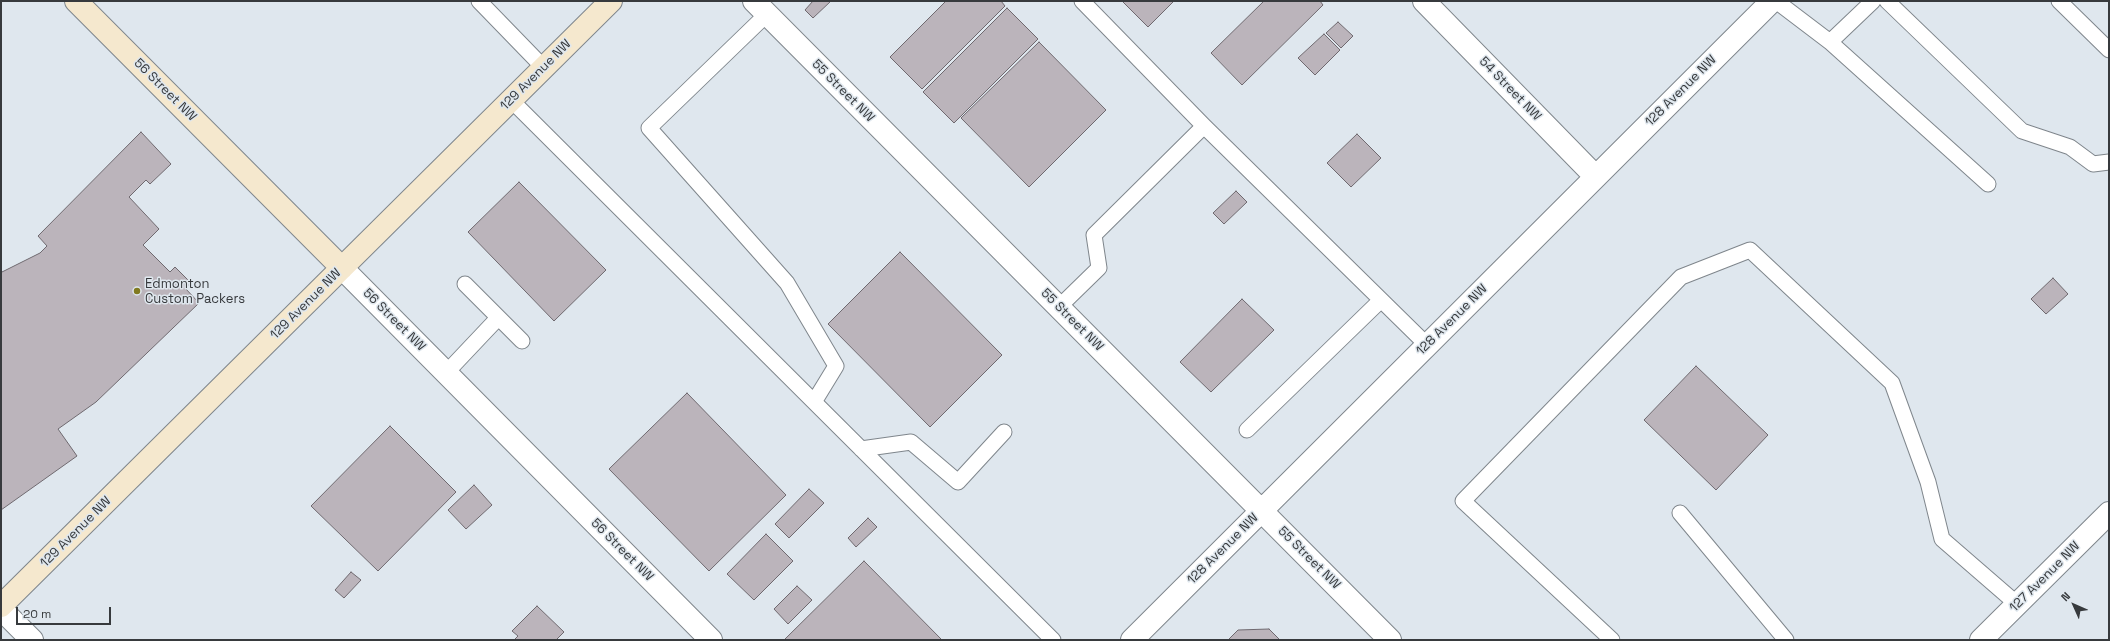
<!DOCTYPE html>
<html>
<head>
<meta charset="utf-8">
<style>
  body { margin:0 }
  #map { position:relative; width:2110px; height:641px; overflow:hidden; background:#dfe7ee; font-family:"Space Grotesk",sans-serif }
  canvas { display:block }
  .frame { position:absolute; inset:0; border:2px solid #373a3d; pointer-events:none }
  .north { position:absolute; left:2054px; top:585px; width:40px; height:40px; -webkit-text-stroke:3px #dfe7ee; paint-order:stroke; rotate:315deg; font-size:11px; font-weight:700; line-height:16px; text-align:center; color:#373a3d }
  .north::after { content:''; display:block; margin:auto; width:14px; height:18px; background:#373a3d; clip-path:polygon(50% 0,100% 100%,50% 72%,0 100%) }
  .scale { position:absolute; left:16px; top:607px; width:95px; height:18px; box-sizing:border-box; border:2px solid #373a3d; border-top:0; padding-left:5px; font-size:12px; line-height:14px; white-space:nowrap; color:#373a3d; -webkit-text-stroke:3px #dfe7ee; paint-order:stroke }
</style>
</head>
<body>
<div id="map">
<canvas width="2110" height="641"></canvas>
<div class="frame"></div>
<div class="north">N</div>
<div class="scale">20 m</div>
</div>
<script>
const context = document.querySelector('canvas').getContext('2d');
context.lineJoin = 'round';
function paint(path, color) {
  context.fillStyle = color;
  context.fill(path, 'evenodd');
}
function toPath(rows) {
  const path = new Path2D();
  for (const r of rows) {
    path.moveTo(r[0], r[1]);
    for (let i = 2; i < r.length; i += 2) path.lineTo(r[i], r[i + 1]);
  }
  return path;
}
function stroke(path, color, width, dash) {
  context.strokeStyle = color;
  context.lineWidth = width;
  context.lineCap = dash ? 'butt' : 'round';
  context.setLineDash(dash || []);
  context.stroke(path);
}
function write(font, color, halo, rows, align = 'center') {
  context.font = font + ' "Space Grotesk",sans-serif';
  context.lineWidth = 3;
  context.setLineDash([]);
  context.textBaseline = 'middle';
  context.strokeStyle = halo;
  context.fillStyle = color;
  for (const [text, x, y, turn = 0] of rows) {
    context.save();
    context.translate(x, y);
    context.rotate((+turn || 0) * Math.PI / 180);
    context.textAlign = isNaN(turn) ? turn : align;
    if (halo) context.strokeText(text, 0, 0);
    context.fillText(text, 0, 0);
    context.restore();
  }
}
const building = toPath([
  [813,1,831,1,813,18,805,10,813,1],
  [946,1,1001,1,1005,6,922,89,890,57,946,1],
  [1122,1,1174,1,1148,27,1122,1],
  [1264,1,1320,1,1323,5,1242,85,1211,53,1264,1],
  [1007,8,1038,39,954,123,923,92,1007,8],
  [1338,22,1353,36,1341,48,1326,33,1338,22],
  [1324,34,1340,50,1315,75,1298,58,1324,34],
  [1039,42,1106,110,1029,187,961,118,1039,42],
  [141,132,171,164,150,184,146,180,129,197,159,229,143,245,170,272,175,267,191,283,185,288,199,303,96,402,58,429,77,456,1,510,1,270,2,272,40,253,47,246,38,236,141,132],
  [1357,134,1381,158,1351,187,1327,163,1357,134],
  [519,182,606,270,554,321,468,232,519,182],
  [1236,191,1247,202,1224,224,1213,213,1236,191],
  [900,252,1002,355,930,427,828,324,900,252],
  [2053,278,2068,294,2046,314,2031,299,2053,278],
  [1242,299,1274,330,1211,392,1180,362,1242,299],
  [1696,366,1768,435,1716,490,1644,420,1696,366],
  [687,393,786,495,709,571,609,469,687,393],
  [390,426,456,492,378,571,311,506,390,426],
  [474,485,492,505,466,529,448,510,474,485],
  [809,489,824,503,789,538,775,524,809,489],
  [868,518,877,527,856,547,848,538,868,518],
  [766,534,793,561,754,600,727,574,766,534],
  [864,561,942,640,784,640,864,561],
  [351,572,361,580,344,598,335,590,351,572],
  [797,586,812,600,788,624,774,609,797,586],
  [537,606,564,632,556,640,514,640,518,636,512,631,537,606],
  [1269,629,1280,640,1228,640,1238,630,1269,629]
]);
const lane = toPath([
  [479,1,544,68],
  [1082,1,1204,126,1427,345],
  [1776,1,1830,42,1873,1],
  [1887,1,2022,131,2070,147,2093,164,2109,162],
  [2059,1,2109,50],
  [767,14,649,128,787,283,836,366,814,402],
  [1830,42,1988,184],
  [511,100,1053,640],
  [465,284,522,341],
  [1059,307,1099,268,1094,235,1204,126],
  [446,373,498,318],
  [1247,430,1380,301],
  [861,449,911,442,958,482,1004,432],
  [1680,513,1786,640],
  [1612,640,1463,501,1681,277,1750,250,1892,383,1928,482,1942,539,2017,604]
]);
const street = toPath([
  [754,1,1390,640],
  [1424,1,1595,176],
  [342,268,711,640],
  [1,609,32,640],
  [1132,640,1772,1],
  [1981,640,2109,513]
]);
const secondary = toPath([
  [76,1,342,268],
  [1,606,611,1]
]);
const markers = [
  [137,291,4,"#817a20"]
];
const streetNames = [
  ["129 Avenue NW",536,75,-45],
  ["54 Street NW",1510,89,46],
  ["56 Street NW",165,90,45],
  ["55 Street NW",843,91,45],
  ["128 Avenue NW",1681,91,-45],
  ["129 Avenue NW",306,304,-45],
  ["56 Street NW",394,320,45],
  ["55 Street NW",1072,320,45],
  ["128 Avenue NW",1452,320,-45],
  ["129 Avenue NW",76,532,-45],
  ["128 Avenue NW",1223,549,-45],
  ["56 Street NW",622,550,45],
  ["55 Street NW",1309,558,45],
  ["127 Avenue NW",2045,577,-45]
];
const poiNames = [
  ["Edmonton",145,284],
  ["Custom Packers",145,299]
];
paint(building, '#bbb4bb');
stroke(building, '#6f696f', 1);
stroke(lane, '#7f868c', 17);
stroke(street, '#7f868c', 24);
stroke(secondary, '#7f868c', 24);
stroke(lane, '#fff', 15);
stroke(street, '#fff', 22);
stroke(secondary, '#f5e8ce', 22);
for (const [x, y, r, color] of markers) {
  const dot = new Path2D();
  dot.arc(x, y, r, 0, 2 * Math.PI);
  context.fillStyle = color;
  context.fill(dot);
  stroke(dot, '#dfe7ee', 1.5);
}
write('13px', '#373a3d', '#dfe7ee', streetNames);
write('13px', '#373a3d', '#dfe7ee', poiNames, 'left');
</script>
</body>
</html>
